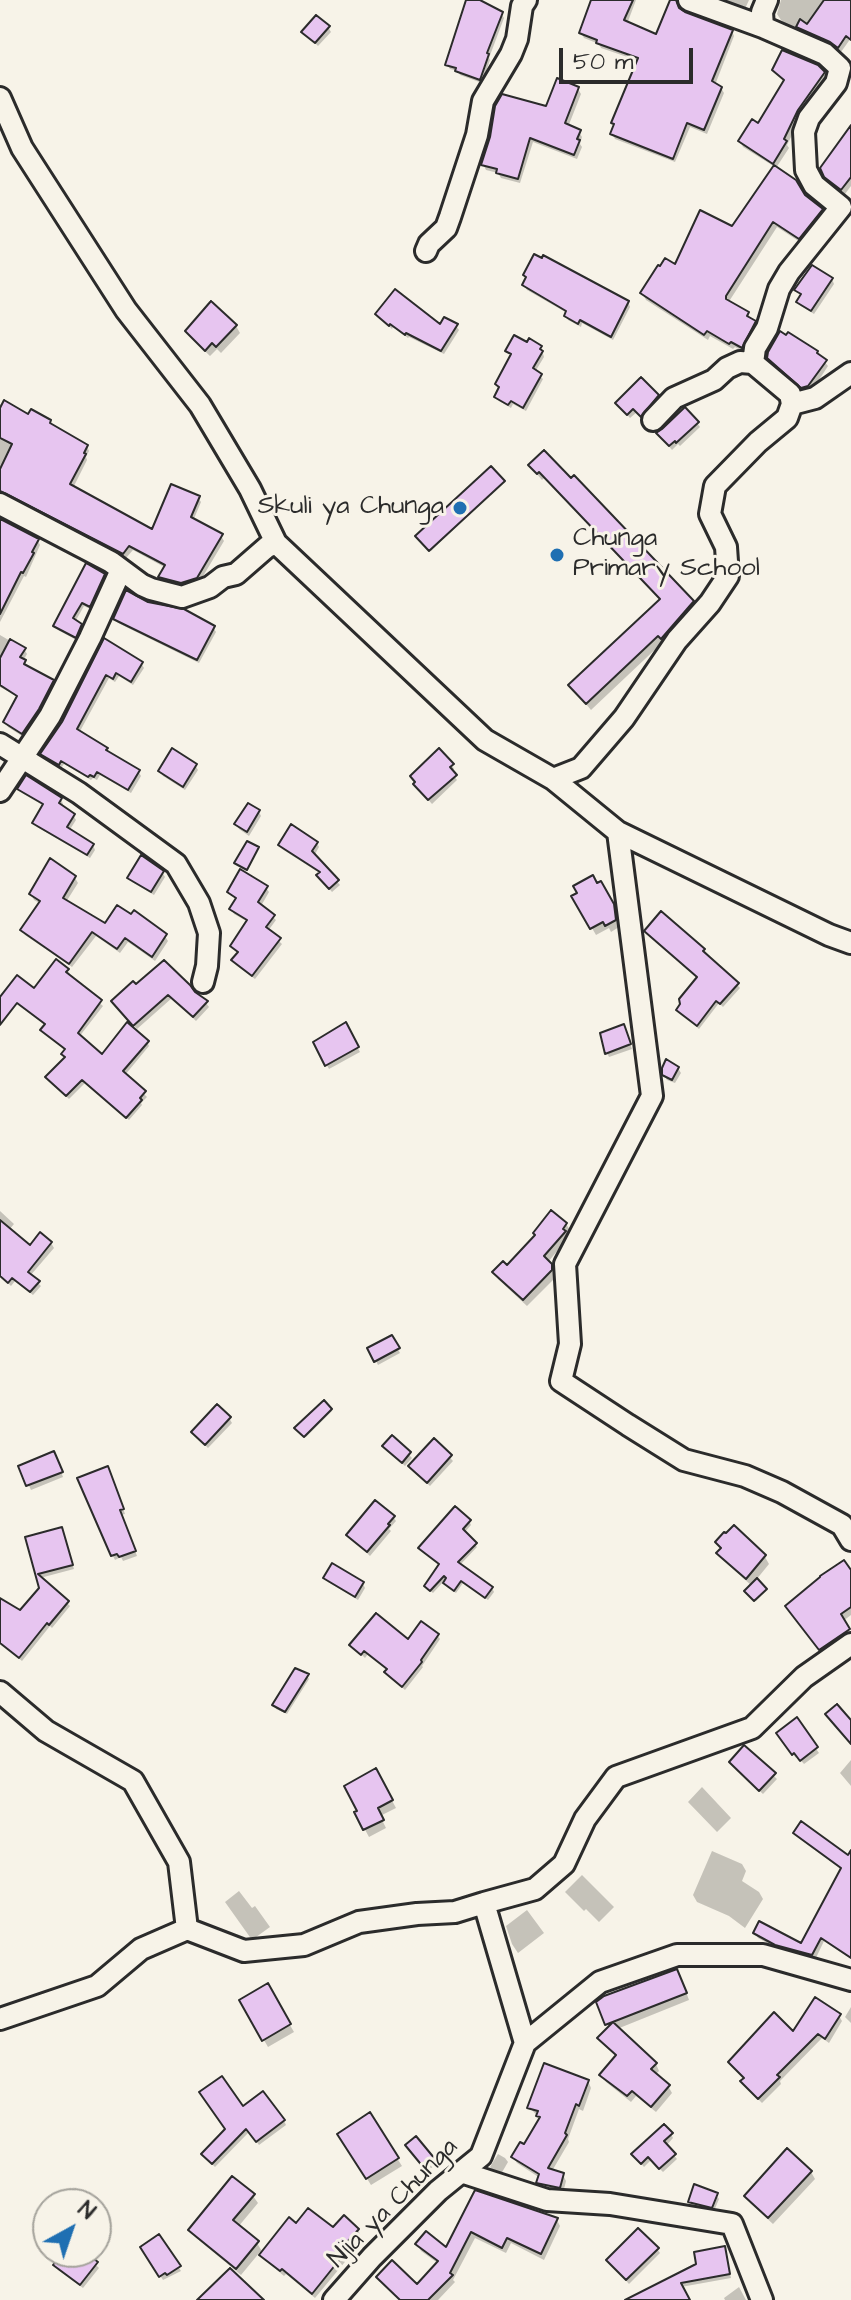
<!DOCTYPE html>
<html>
<head>
<meta charset="utf-8">
<style>
  body { margin:0 }
  #map { position:relative; width:851px; height:2300px; overflow:hidden; background:#f7f3e8; font-family:"Architects Daughter",sans-serif }
  canvas { display:block }
  .north { position:absolute; left:32px; top:2188px; width:80px; height:80px; box-sizing:border-box; background:#f7f3e8; border:2px solid #a5a39c; border-radius:50%; rotate:40deg; font-size:22px; font-weight:700; line-height:32px; text-align:center; color:#2b2b2b }
  .north::after { content:''; display:block; margin:auto; width:28px; height:36px; background:#1f6fb2; clip-path:polygon(50% 0,100% 100%,50% 72%,0 100%) }
  .scale { position:absolute; left:559px; top:48px; width:134px; height:36px; box-sizing:border-box; border:4px solid #2b2b2b; border-top:0; padding-left:10px; font-size:24px; line-height:28px; white-space:nowrap; color:#2b2b2b; -webkit-text-stroke:6px #f7f3e8; paint-order:stroke }
</style>
</head>
<body>
<div id="map">
<canvas width="851" height="2300"></canvas>
<div class="north">N</div>
<div class="scale">50 m</div>
</div>
<script>
const context = document.querySelector('canvas').getContext('2d');
context.lineJoin = 'round';
function paint(path, color) {
  context.fillStyle = color;
  context.fill(path, 'evenodd');
}
function toPath(rows) {
  const path = new Path2D();
  for (const r of rows) {
    path.moveTo(r[0], r[1]);
    for (let i = 2; i < r.length; i += 2) path.lineTo(r[i], r[i + 1]);
  }
  return path;
}
function stroke(path, color, width, dash) {
  context.strokeStyle = color;
  context.lineWidth = width;
  context.lineCap = dash ? 'butt' : 'round';
  context.setLineDash(dash || []);
  context.stroke(path);
}
function write(font, color, halo, rows, align = 'center') {
  context.font = font + ' "Architects Daughter",sans-serif';
  context.lineWidth = 6;
  context.setLineDash([]);
  context.textBaseline = 'middle';
  context.strokeStyle = halo;
  context.fillStyle = color;
  for (const [text, x, y, turn = 0] of rows) {
    context.save();
    context.translate(x, y);
    context.rotate((+turn || 0) * Math.PI / 180);
    context.textAlign = isNaN(turn) ? turn : align;
    if (halo) context.strokeText(text, 0, 0);
    context.fillText(text, 0, 0);
    context.restore();
  }
}
const shadow = toPath([
  [468,0,475,0,501,13,504,18,489,58,490,60,482,83,460,75,458,71,450,69,447,64],
  [593,0,636,0,627,24,657,37,679,11,732,31,734,36,715,85,721,88,724,93,707,134,690,127,675,162,615,139,612,134,615,127,613,123,639,61,601,48,599,44,584,38,581,33],
  [723,0,749,0,745,9],
  [781,0,851,0,851,38,841,52,835,47,797,31,781,20,777,14],
  [328,27,331,32,318,46,304,32],
  [774,70,824,73,827,79,801,117,787,145,789,148,776,168,821,210,825,217,803,244,777,227,728,303,748,314,758,329,746,353,735,347,733,349,710,336,708,340,646,300,642,293,676,267,733,228,775,167,743,147,740,141,758,125,785,82],
  [578,89,581,94,568,127,579,132,582,137,580,144,582,147,577,159,533,142,520,183,501,178,498,173,486,170,483,164,547,109],
  [851,138,851,186,845,194,830,182,822,168],
  [832,279,834,284,814,314,801,306,798,302,802,296,796,290],
  [524,285,628,302,630,307,613,340,582,323,581,327,568,320,566,316,567,313,527,290],
  [377,314,441,327,456,326,459,330,444,354,409,337,408,338,393,327,392,329],
  [236,326,240,333,221,353,217,349,210,356,191,338,187,331],
  [528,344,541,347,544,357,535,372,543,379,526,411,513,404,511,408,499,401,496,397,500,389,497,384,512,356,507,351],
  [817,353,828,366,815,386,805,392,772,362,769,357],
  [657,396,660,401,644,419,637,412,630,418,620,407],
  [0,404,29,416,50,421,53,426,87,446,89,451,86,457,87,460,73,488,153,532,198,498,201,502,193,521,221,536,224,541,199,583,185,588,163,582,160,577,166,568,133,550,126,558,10,496,0,496],
  [697,423,700,427,680,446,678,444,672,450,661,437],
  [544,453,693,602,697,609,666,645,663,642,591,710,570,685,661,601,544,478,542,480,535,472,531,465],
  [503,482,431,551,418,536],
  [0,521,38,541,40,545,26,577,24,576,0,622],
  [104,575,106,580,92,610,84,606,75,622,83,630,78,641,58,630,55,626],
  [147,603,213,627,216,632,199,663,118,623,115,619],
  [0,635,24,649,27,654,23,661,28,668,52,682,55,687,41,715,25,738,8,727,5,722,19,697,0,687],
  [105,641,141,663,144,668,133,685,119,676,115,682,109,678,79,733,138,771,141,776,131,793,100,775,97,780,93,778,91,780,64,764,61,768,45,758,43,754,63,723],
  [195,765,198,770,185,790,163,776,160,771],
  [452,765,454,769,451,772,457,780,432,804,418,788],
  [20,789,61,799,63,804,61,807,73,815,76,820,69,831,93,845,95,850,90,858,37,827,34,823,44,806,22,793],
  [259,812,261,816,249,836,239,829,236,824],
  [317,843,319,847,314,856,340,885,332,892,321,879,321,874,282,849,280,845],
  [162,872,165,877,154,895,132,882,129,878],
  [75,878,78,883,66,902,105,926,165,936,168,941,155,961,128,942,120,953,96,936,72,967,25,935,22,930,41,904,34,900,31,894],
  [600,883,617,913,619,927,611,932,609,928,596,935,574,897],
  [266,888,269,892,261,906,276,920,268,931,282,944,255,979,236,965,233,961,239,954,232,946,248,922,234,914,231,909,237,900,229,892],
  [661,914,704,950,740,988,723,1007,719,1003,699,1029,678,1010,698,978,646,931],
  [67,970,70,974,68,976,103,1006,79,1037,102,1057,147,1042,149,1046,125,1075,147,1097,141,1103,142,1105,129,1120,85,1083,69,1099,50,1081,66,1058,66,1051,45,1034,42,1030,46,1026,8,996,35,991],
  [133,984,206,1003,209,1007,196,1021,172,998,137,1029,116,1006],
  [345,1025,360,1052,329,1069,315,1043],
  [625,1031,632,1049,609,1057,607,1053],
  [678,1068,681,1073,675,1083,667,1080,664,1075],
  [0,1211,14,1224,9,1230,30,1248,51,1243,54,1248,30,1276,41,1286,33,1295,15,1281,11,1286,0,1276],
  [566,1224,570,1230,566,1235,568,1238,548,1262,555,1272,555,1278,527,1306,498,1279,495,1272,507,1268],
  [391,1337,400,1353,378,1365,370,1349],
  [324,1403,332,1411,306,1437,297,1428],
  [229,1418,232,1423,208,1448,196,1436],
  [392,1437,412,1458,405,1466,384,1446],
  [434,1441,453,1461,430,1486,413,1471],
  [56,1458,63,1477,31,1490,20,1467],
  [110,1473,125,1514,121,1515,137,1556,123,1561,121,1557,115,1560,113,1556,80,1479],
  [393,1517,396,1521,389,1529,391,1531,370,1556,348,1535],
  [469,1521,471,1525,464,1533,477,1547,460,1565,492,1588,494,1592,488,1600,463,1583,456,1593,447,1587,444,1581,433,1593,428,1589,441,1565,423,1552],
  [61,1529,74,1569,40,1578,70,1606,52,1628,50,1626,22,1661,0,1642,0,1601,21,1613,41,1588,27,1539],
  [717,1543,765,1557,769,1564,756,1580,766,1591,756,1601,747,1591,752,1586,723,1560,719,1553,721,1550],
  [851,1574,851,1615,843,1621,851,1637,824,1655,791,1612],
  [325,1578,363,1584,365,1588,358,1600,328,1582],
  [437,1635,440,1639,422,1666,423,1667,405,1690,389,1676,387,1672,388,1670,368,1654,365,1658,352,1645,409,1642],
  [307,1676,309,1679,287,1714,276,1709,275,1706],
  [796,1720,819,1753,804,1764,797,1756,796,1758,781,1738],
  [744,1748,777,1779,763,1794,734,1767],
  [851,1760,851,1786,840,1773],
  [376,1771,396,1808,380,1816,386,1828,369,1837,356,1813,360,1812],
  [702,1787,731,1818,717,1832,688,1802],
  [796,1833,851,1860,851,1959,824,1941,815,1960,780,1950,758,1938,755,1933,802,1946,842,1870,799,1838],
  [712,1851,742,1864,746,1871,742,1881,759,1892,763,1899,745,1928,729,1916,697,1902,693,1895],
  [582,1875,614,1907,599,1922,586,1909,584,1911,565,1892],
  [239,1891,252,1908,255,1906,270,1927,252,1940,225,1902],
  [527,1910,544,1933,518,1953,512,1944,506,1926],
  [681,1978,689,2000,617,2029,656,2064,659,2071,655,2075,668,2086,672,2093,656,2112,636,2096,631,2102,606,2082,602,2075,617,2057,604,2045,600,2039,610,2029,598,2003],
  [267,1986,294,2032,268,2047,241,2001],
  [851,2007,851,2023,845,2017],
  [839,2016,842,2021,829,2043,822,2038,780,2081,781,2084,762,2103,746,2087,743,2082,745,2079,730,2063],
  [588,2081,591,2088,583,2111,579,2109,568,2139,569,2142,552,2171,563,2175,566,2181,563,2193,542,2188,539,2182,540,2178,517,2163,513,2157,525,2147,541,2120,530,2108],
  [243,2109,284,2121,286,2125,259,2145,249,2132,215,2167,206,2158],
  [369,2115,402,2166,371,2185,339,2134],
  [671,2134,673,2138,666,2146,677,2159,663,2172,651,2160,644,2167,636,2158],
  [410,2149,433,2160,436,2164,428,2171],
  [498,2154,505,2158,508,2162,501,2174,493,2171,490,2167],
  [811,2172,815,2179,773,2224,750,2203,746,2196],
  [476,2193,557,2220,560,2226,544,2260,511,2243,506,2253,475,2238,453,2280,455,2282,438,2300,399,2300,379,2277,417,2286,439,2264,421,2251,418,2245,446,2250],
  [716,2195,719,2199,714,2211,692,2206,690,2202],
  [253,2196,258,2203,238,2227,257,2243,263,2253,333,2230,358,2230,361,2236,351,2246,354,2251,315,2298,286,2274,284,2276,265,2260,260,2252,241,2275,195,2237,191,2230],
  [159,2237,181,2271,163,2280,142,2248],
  [657,2249,660,2253,629,2284,611,2264],
  [724,2249,731,2278,681,2287,688,2300,652,2300,698,2265],
  [66,2252,82,2252,99,2268,83,2288,58,2270,56,2265],
  [739,2287,746,2300,725,2300,724,2298]
]);
const building = toPath([
  [466,0,480,0,503,12,487,53,489,54,480,80,455,71,456,68,445,65,466,0],
  [591,0,633,0,624,20,656,34,670,0,676,0,679,8,685,12,733,30,712,81,722,87,704,130,687,123,673,159,610,134,614,124,611,123,638,58,596,43,597,40,579,33,591,0],
  [824,0,851,0,851,40,846,36,838,48,830,42,796,27,800,19,807,24,824,0],
  [316,15,330,26,315,43,301,32,316,15],
  [782,50,818,65,825,72,798,110,784,139,787,141,773,164,738,141,752,119,758,123,784,80,772,70,782,50],
  [557,78,579,87,565,123,581,130,577,139,580,140,574,155,530,138,518,179,496,173,497,169,481,165,490,137,495,106,502,94,546,106,557,78],
  [851,125,851,177,841,190,824,177,820,168,851,125],
  [774,165,796,180,805,195,823,209,799,239,773,222,726,296,726,299,749,312,747,316,756,321,742,348,731,342,729,344,707,331,704,335,640,293,658,265,660,266,665,258,675,264,700,210,732,226,774,165],
  [534,254,542,258,543,255,629,301,611,337,580,320,578,324,564,316,566,311,522,285,526,277,523,275,534,254],
  [812,265,833,278,811,311,796,302,801,294,794,290,812,265],
  [395,289,440,324,444,317,458,324,441,351,406,333,405,335,390,324,389,326,375,314,395,289],
  [211,301,237,325,216,347,212,343,205,351,185,331,211,301],
  [780,331,786,335,788,332,818,351,817,353,827,360,808,386,801,388,767,358,768,352,780,331],
  [514,335,527,342,529,338,542,346,540,349,543,351,533,368,542,374,523,408,511,401,508,405,494,397,499,387,495,384,511,354,505,351,514,335],
  [641,377,659,395,641,417,633,409,627,415,615,403,641,377],
  [4,400,28,414,31,409,51,420,50,423,88,445,84,453,86,454,70,484,152,529,171,484,200,496,191,517,223,534,197,578,181,583,158,577,165,565,129,546,123,554,0,491,0,469,12,444,0,438,0,408,4,400],
  [685,407,699,422,676,443,675,441,669,446,656,433,662,429,685,407],
  [544,450,571,478,574,475,694,601,661,639,658,636,586,704,568,685,660,599,539,472,537,474,528,465,544,450],
  [491,466,505,481,429,551,415,536,491,466],
  [0,519,39,539,32,552,34,553,23,573,21,572,0,614,0,519],
  [86,563,105,574,90,607,82,603,73,618,82,624,76,638,53,626,86,563],
  [126,590,148,602,184,609,215,626,197,660,113,619,126,590],
  [104,638,143,662,131,682,116,673,113,679,106,675,77,729,108,748,106,750,140,770,128,790,97,772,94,777,90,775,88,777,61,761,59,765,40,754,62,722,104,638],
  [10,639,26,648,20,657,26,660,24,664,54,680,39,709,22,734,3,722,17,696,0,685,0,658,10,639],
  [172,748,197,764,183,787,158,771,172,748],
  [439,748,454,764,450,767,457,775,428,800,413,784,415,782,410,776,439,748],
  [26,775,62,798,59,803,75,814,67,827,94,844,87,855,32,823,43,804,17,789,26,775],
  [248,803,260,810,247,832,234,824,248,803],
  [291,824,318,842,312,851,339,880,329,889,316,875,320,872,278,845,291,824],
  [247,841,259,847,247,870,234,863,247,841],
  [141,855,164,871,151,892,127,878,141,855],
  [50,858,76,876,63,898,105,923,117,905,131,914,134,910,167,934,152,957,125,938,117,949,92,932,69,964,20,930,40,901,29,894,50,858],
  [240,869,268,886,258,902,275,915,266,927,281,938,252,976,231,960,238,952,230,946,247,920,229,909,236,898,227,892,240,869],
  [593,875,597,883,601,881,614,904,616,920,605,926,603,922,590,929,571,896,577,893,573,886,593,875],
  [661,911,705,949,703,951,739,983,720,1004,716,1001,697,1026,676,1010,680,1004,679,999,697,977,644,931,661,911],
  [56,959,69,969,66,972,102,1000,78,1033,102,1054,127,1022,149,1041,123,1071,146,1091,140,1098,142,1100,126,1118,82,1080,66,1096,45,1077,65,1057,61,1054,65,1049,40,1030,45,1024,17,1003,0,1025,0,997,17,975,34,988,56,959],
  [164,960,190,985,195,992,208,1001,193,1017,168,995,133,1026,111,1001,133,981,136,984,164,960],
  [346,1022,359,1047,325,1066,313,1042,346,1022],
  [624,1024,631,1044,605,1054,600,1033,624,1024],
  [666,1059,679,1067,672,1080,662,1075,662,1068,666,1059],
  [551,1210,567,1223,563,1229,566,1231,544,1256,552,1264,552,1270,523,1300,492,1272,503,1261,507,1265,535,1235,533,1233,551,1210],
  [0,1220,30,1245,40,1232,52,1242,28,1272,40,1281,30,1292,12,1278,8,1283,0,1276,0,1220],
  [392,1335,400,1348,374,1362,367,1348,392,1335],
  [324,1400,332,1409,304,1437,294,1428,324,1400],
  [217,1404,231,1417,205,1445,191,1432,217,1404],
  [392,1435,411,1452,402,1463,382,1446,392,1435],
  [434,1438,452,1455,427,1483,408,1466,434,1438],
  [54,1451,63,1472,26,1486,18,1466,54,1451],
  [108,1466,124,1509,120,1510,136,1551,119,1557,117,1554,111,1556,77,1478,108,1466],
  [375,1500,395,1516,388,1524,390,1525,367,1552,346,1535,375,1500],
  [455,1506,471,1520,463,1529,477,1543,458,1562,493,1587,485,1598,461,1581,454,1591,443,1583,446,1578,444,1576,430,1591,424,1586,439,1564,418,1548,455,1506],
  [734,1525,766,1555,746,1579,716,1553,721,1548,715,1542,724,1532,726,1533,734,1525],
  [62,1527,73,1565,38,1574,69,1601,49,1625,47,1623,19,1658,0,1643,0,1598,20,1610,39,1588,25,1537,62,1527],
  [844,1560,851,1570,851,1607,841,1614,850,1629,819,1650,785,1606,820,1577,820,1576,844,1560],
  [332,1563,364,1582,355,1597,323,1578,332,1563],
  [757,1578,767,1589,754,1601,744,1591,757,1578],
  [376,1613,408,1639,421,1621,439,1634,421,1660,422,1662,402,1687,384,1672,387,1669,364,1651,361,1655,349,1645,376,1613],
  [295,1668,309,1674,285,1712,272,1705,295,1668],
  [837,1704,851,1720,851,1744,825,1714,837,1704],
  [797,1717,818,1747,800,1761,794,1753,792,1755,776,1733,797,1717],
  [744,1745,776,1773,759,1791,729,1762,744,1745],
  [376,1768,393,1800,378,1808,384,1820,363,1830,354,1812,357,1811,344,1786,376,1768],
  [801,1821,848,1855,851,1850,851,1958,821,1938,812,1955,775,1945,753,1933,759,1921,801,1943,841,1868,793,1833,801,1821],
  [677,1969,687,1993,605,2025,596,2002,604,1996,677,1969],
  [268,1983,291,2024,262,2041,239,2000,268,1983],
  [815,1997,841,2014,825,2039,818,2034,777,2075,780,2077,758,2099,740,2081,744,2078,728,2062,774,2012,793,2031,815,1997],
  [613,2022,657,2063,651,2069,670,2085,651,2107,632,2091,627,2096,599,2075,616,2055,597,2038,613,2022],
  [544,2063,589,2080,579,2106,576,2104,565,2133,567,2135,548,2168,564,2173,560,2188,536,2183,539,2174,511,2157,520,2142,524,2144,540,2117,536,2116,538,2111,527,2108,544,2063],
  [222,2076,243,2106,263,2091,285,2120,256,2142,246,2129,212,2164,201,2154,225,2129,199,2092,222,2076],
  [370,2112,399,2158,366,2179,337,2134,370,2112],
  [664,2124,673,2133,664,2141,676,2154,659,2169,648,2157,641,2164,631,2154,664,2124],
  [416,2136,435,2159,424,2168,405,2145,416,2136],
  [787,2148,812,2171,768,2218,744,2196,787,2148],
  [232,2176,255,2194,233,2220,259,2241,236,2269,188,2230,232,2176],
  [694,2184,718,2193,712,2208,688,2202,694,2184],
  [475,2190,558,2218,541,2254,507,2238,502,2248,471,2232,450,2273,453,2275,428,2300,400,2300,376,2277,392,2260,417,2284,438,2261,415,2244,426,2231,446,2247,475,2190],
  [308,2208,333,2227,344,2215,359,2229,348,2241,352,2244,312,2294,282,2269,280,2271,259,2255,289,2217,296,2223,308,2208],
  [638,2228,659,2248,626,2280,606,2260,638,2228],
  [159,2234,181,2266,167,2275,165,2273,159,2277,140,2247,159,2234],
  [725,2246,730,2274,681,2283,690,2300,625,2300,696,2264,694,2252,725,2246],
  [63,2252,85,2252,98,2262,80,2285,53,2265,63,2252],
  [230,2268,264,2300,197,2300,230,2268]
]);
const minor = toPath([
  [689,0,763,27],
  [0,98,22,148,126,310,200,405,250,489,276,543,485,740,553,779,618,832,829,935,851,943],
  [426,251,429,244,446,228,450,217,477,135,483,101,511,54,517,39,522,6,526,0],
  [792,404,815,398,851,373],
  [653,420,674,398,714,380,727,368,740,362,753,363],
  [0,504,111,562,142,585,151,589,182,597,210,587,223,577,236,574,267,547,276,543],
  [0,744,79,793,176,864,199,903,209,933,207,966,203,982],
  [553,779,581,768,624,718,677,640,710,603,728,576,726,547,710,514,715,486,758,442,787,418,792,404,790,394,753,363,755,348,767,328,779,289,789,272,841,207,814,185,806,170,804,132,809,118,836,83,840,68,825,54,763,27,762,12,767,0],
  [0,791,50,716,90,638,121,570],
  [618,832,652,1096,565,1264,570,1344,561,1381,628,1425,684,1460,745,1476,782,1492,842,1525,851,1540],
  [0,1692,46,1731,133,1781,179,1862,187,1929,244,1951,304,1945,359,1922,417,1914,455,1912,484,1903],
  [0,2019,97,1986,141,1949,187,1929],
  [525,2043,600,1982,677,1955,763,1955,851,1980],
  [461,2172,547,2200,610,2204,732,2224,762,2300],
  [334,2300,372,2257,438,2191,481,2156,525,2043,484,1903,535,1889,564,1864,585,1819,616,1777,752,1728,804,1677,851,1644]
]);
const markers = [
  [460,508,8,"#1f6fb2"],
  [557,555,8,"#1f6fb2"]
];
const poiNames = [
  ["Skuli ya Chunga",444,508],
  ["Chunga",573,540,"left"],
  ["Primary School",573,570,"left"]
];
const streetNames = [
  ["Njia ya Chunga",394,2204,-45]
];
paint(shadow, '#0003');
paint(building, '#e7c5f0');
stroke(building, '#2b2b2b', 2);
stroke(minor, '#2b2b2b', 26);
stroke(minor, '#f7f3e8', 20);
for (const [x, y, r, color] of markers) {
  const dot = new Path2D();
  dot.arc(x, y, r, 0, 2 * Math.PI);
  context.fillStyle = color;
  context.fill(dot);
  stroke(dot, '#f7f3e8', 3);
}
write('26px', '#2b2b2b', '#f7f3e8', poiNames, 'right');
write('26px', '#2b2b2b', '#f7f3e8', streetNames);
</script>
</body>
</html>
